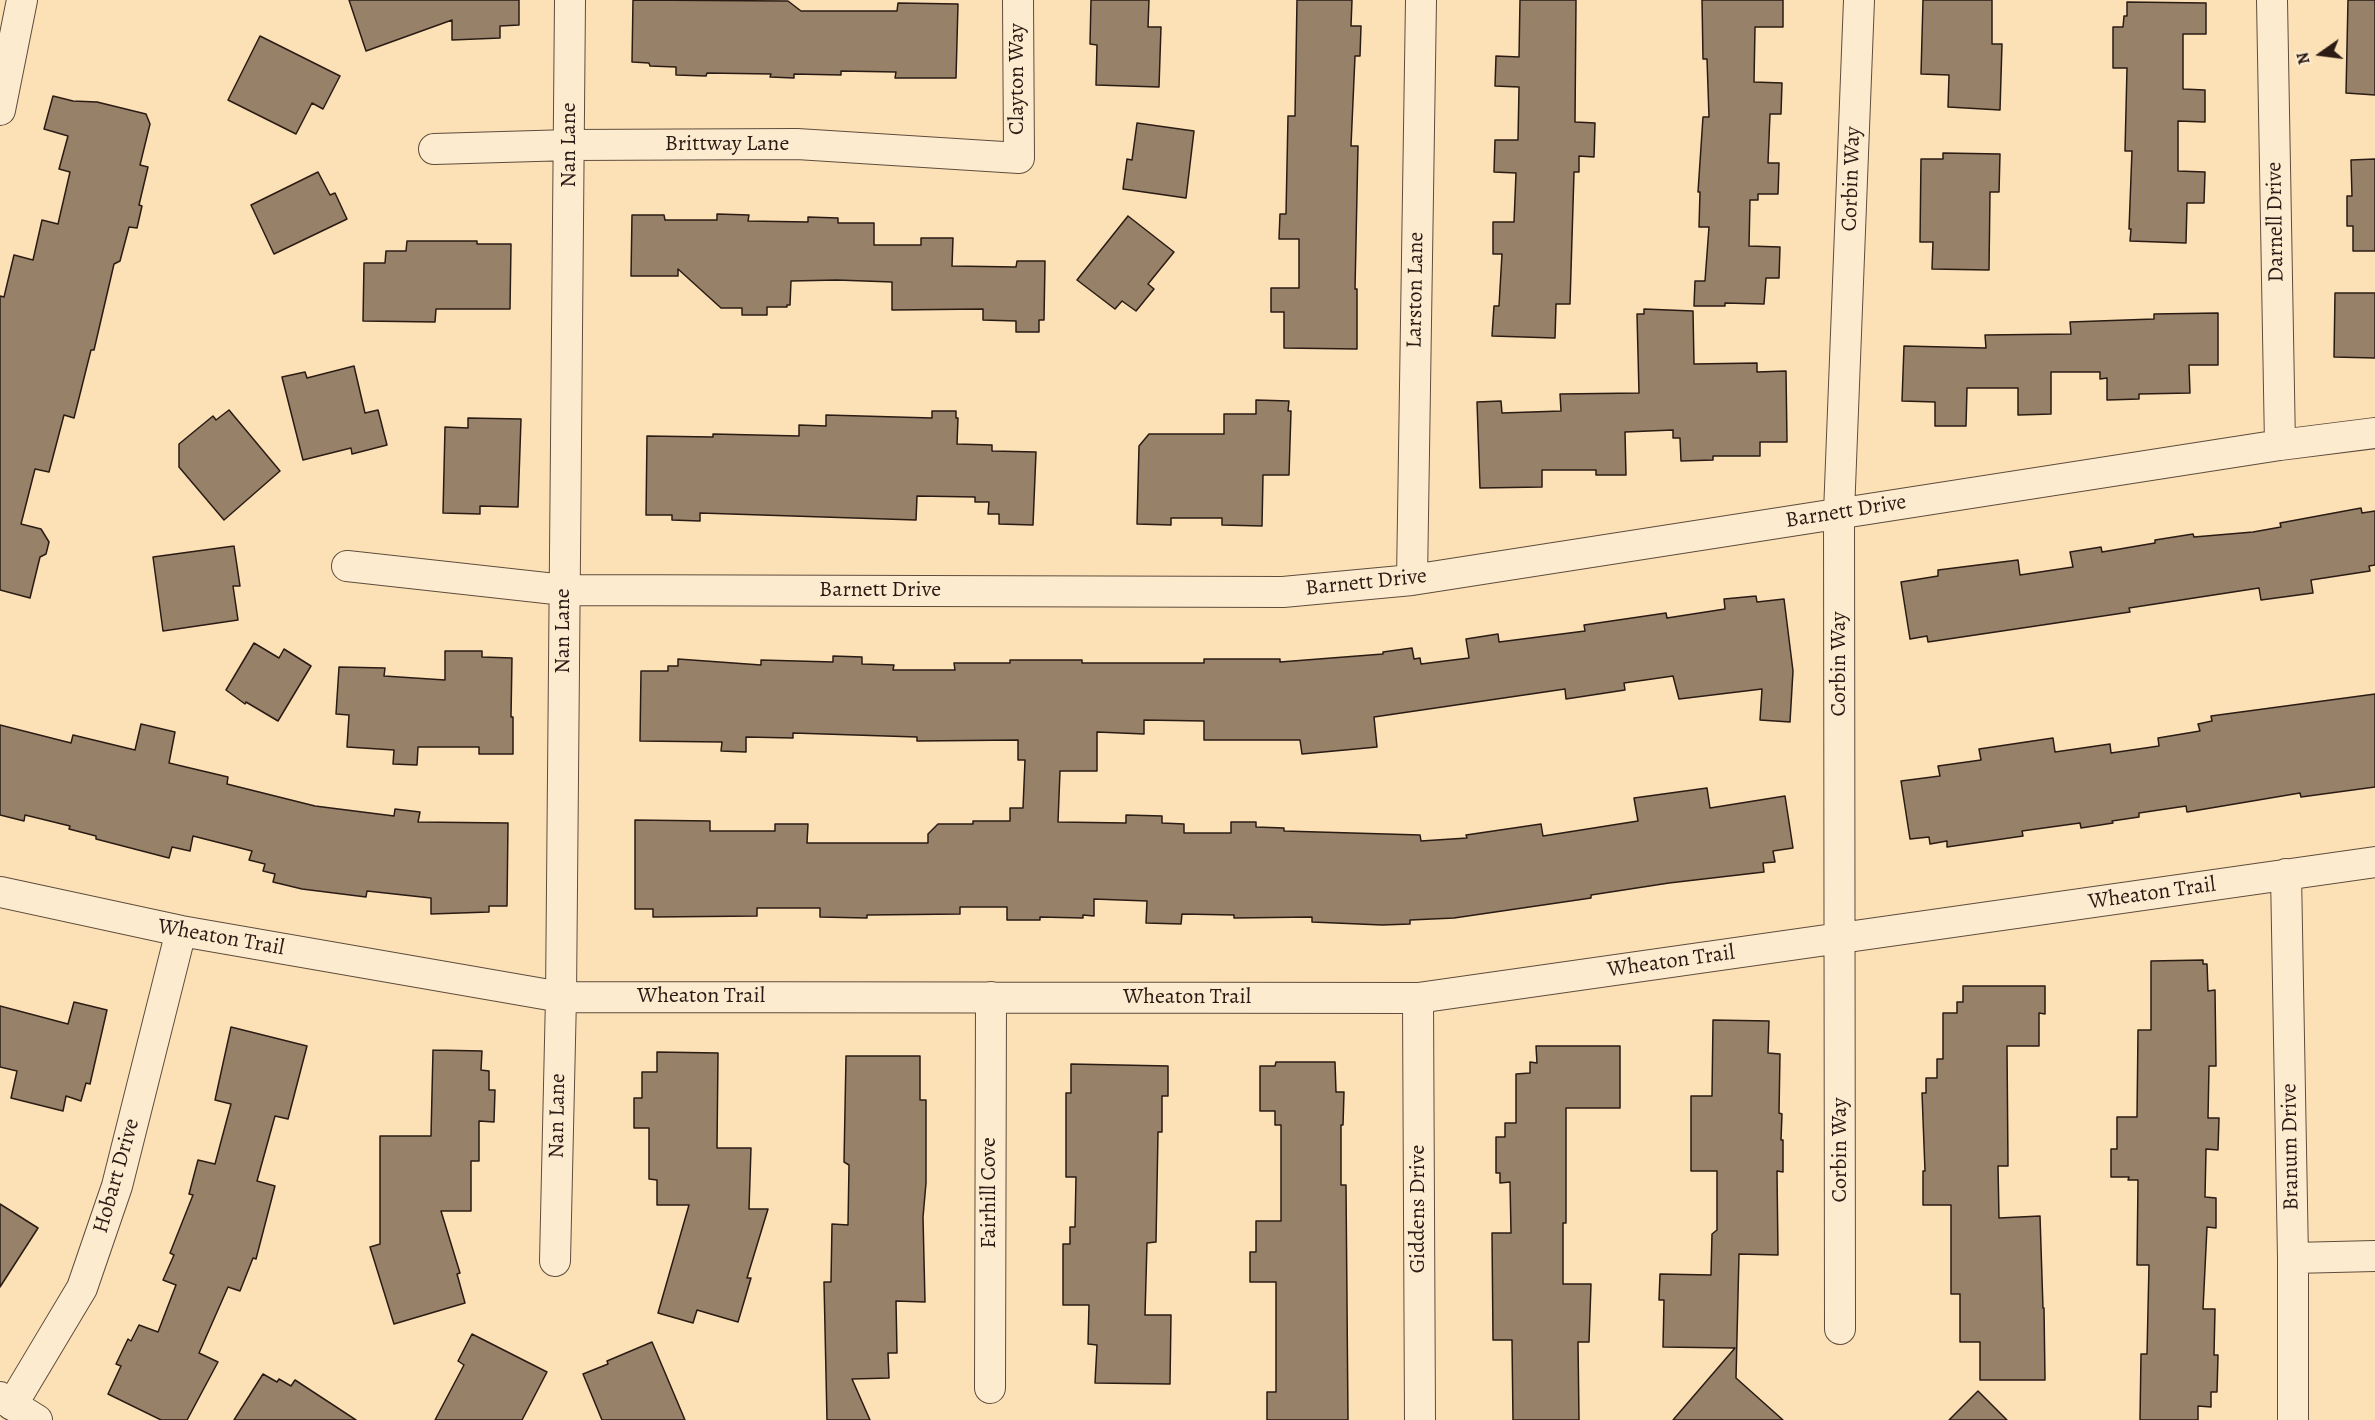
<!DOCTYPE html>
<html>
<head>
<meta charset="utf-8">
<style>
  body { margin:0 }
  #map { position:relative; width:2375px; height:1420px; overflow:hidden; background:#fce0b6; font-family:Alegreya,serif }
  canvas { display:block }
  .north { position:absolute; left:2291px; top:24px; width:60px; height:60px; -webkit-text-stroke:4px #fdebd0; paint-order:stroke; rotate:256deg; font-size:16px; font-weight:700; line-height:24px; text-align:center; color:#2a1b14 }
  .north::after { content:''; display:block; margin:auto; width:21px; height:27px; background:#2a1b14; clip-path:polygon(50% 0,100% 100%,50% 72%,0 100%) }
</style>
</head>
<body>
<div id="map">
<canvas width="2375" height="1420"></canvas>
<div class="north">N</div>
</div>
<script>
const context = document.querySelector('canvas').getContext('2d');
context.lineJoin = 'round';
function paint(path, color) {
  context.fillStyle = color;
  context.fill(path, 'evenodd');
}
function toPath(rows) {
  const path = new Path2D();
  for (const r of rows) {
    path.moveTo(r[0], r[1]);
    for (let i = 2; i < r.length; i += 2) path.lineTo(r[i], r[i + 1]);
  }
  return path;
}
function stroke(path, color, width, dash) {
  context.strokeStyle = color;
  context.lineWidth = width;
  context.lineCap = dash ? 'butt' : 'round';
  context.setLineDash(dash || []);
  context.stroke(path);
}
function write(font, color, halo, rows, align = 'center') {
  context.font = font + ' Alegreya,serif';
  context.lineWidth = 4.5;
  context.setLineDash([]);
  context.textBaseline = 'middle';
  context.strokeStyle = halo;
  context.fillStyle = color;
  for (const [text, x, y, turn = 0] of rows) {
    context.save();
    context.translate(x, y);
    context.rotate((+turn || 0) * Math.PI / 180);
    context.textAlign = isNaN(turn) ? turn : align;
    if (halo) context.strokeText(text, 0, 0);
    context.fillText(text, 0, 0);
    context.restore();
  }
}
const building = toPath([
  [349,0,519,0,519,25,500,26,500,38,452,40,452,20,366,51,349,0],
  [633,0,788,1,801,11,897,11,898,3,958,4,956,78,895,78,896,72,841,71,841,75,794,74,794,78,770,77,771,74,707,73,706,76,676,75,676,67,650,66,649,63,632,62,633,0],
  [1091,0,1149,0,1148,27,1161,27,1159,87,1096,85,1097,45,1090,44,1091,0],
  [1297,0,1352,0,1351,26,1361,26,1360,56,1355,56,1351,146,1358,146,1355,289,1357,289,1357,349,1284,348,1284,312,1271,312,1271,288,1299,288,1299,239,1279,239,1280,214,1286,214,1288,116,1295,116,1297,0],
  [1520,0,1576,0,1575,122,1595,123,1594,157,1579,156,1579,172,1574,172,1570,304,1556,304,1555,338,1492,336,1494,306,1499,306,1502,254,1493,254,1493,222,1514,222,1516,173,1494,172,1495,140,1518,140,1519,87,1495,86,1496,56,1519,57,1520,0],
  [1702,0,1783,0,1783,27,1755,27,1754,82,1782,83,1781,114,1770,114,1768,163,1779,163,1778,194,1758,194,1758,200,1750,200,1749,246,1780,247,1779,278,1766,278,1764,304,1725,303,1725,306,1694,306,1695,281,1705,281,1709,227,1699,227,1700,192,1698,192,1703,117,1709,117,1707,59,1703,59,1702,0],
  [1923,0,1992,0,1992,44,2002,44,2000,110,1948,107,1949,75,1921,74,1923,0],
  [2348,0,2375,0,2375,95,2346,93,2348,0],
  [2127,2,2206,3,2206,34,2183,34,2183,89,2205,90,2205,122,2178,121,2178,171,2205,172,2204,203,2187,203,2186,243,2130,241,2131,229,2129,229,2132,151,2125,151,2127,68,2113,68,2113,27,2123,27,2124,16,2127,16,2127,2],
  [260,36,340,76,323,109,312,103,296,134,228,100,260,36],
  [53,96,73,101,97,102,146,114,150,124,140,165,148,167,139,205,142,206,137,228,129,227,120,261,114,264,94,350,91,350,74,418,64,415,49,472,35,469,21,524,41,529,49,542,46,554,40,557,30,598,0,590,0,296,4,297,14,255,33,260,42,220,58,224,70,172,59,169,68,136,44,129,53,96],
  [1137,123,1194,131,1186,198,1123,189,1127,159,1132,160,1137,123],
  [1943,153,2000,154,1999,192,1990,192,1989,270,1932,269,1933,242,1920,242,1921,159,1943,159,1943,153],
  [2375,159,2375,251,2353,251,2353,226,2347,226,2347,196,2352,196,2351,160,2375,159],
  [318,172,330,195,335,193,347,219,274,254,251,205,318,172],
  [717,214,749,215,748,221,808,222,808,217,838,218,838,223,874,223,874,245,921,245,921,238,953,238,952,266,1016,267,1017,261,1045,261,1044,320,1039,320,1039,332,1016,332,1016,321,983,320,983,309,892,310,892,282,837,280,791,281,790,305,787,305,787,307,767,307,767,315,742,315,742,308,721,308,678,269,678,276,631,276,632,215,664,215,665,220,717,220,717,214],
  [1128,216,1174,252,1148,284,1154,289,1136,311,1122,301,1115,309,1077,280,1128,216],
  [407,241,477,241,477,244,511,244,510,309,436,309,435,322,363,321,364,263,385,263,386,251,406,251,407,241],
  [2335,293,2375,293,2375,358,2334,357,2335,293],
  [1644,309,1693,311,1694,364,1757,363,1757,372,1786,371,1787,442,1760,442,1760,456,1713,456,1713,460,1681,461,1680,438,1673,438,1673,430,1625,432,1626,475,1596,475,1596,470,1542,470,1542,487,1480,488,1477,402,1501,401,1502,413,1561,411,1560,394,1639,393,1637,314,1644,314,1644,309],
  [2218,313,2218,365,2189,365,2190,393,2139,394,2139,399,2107,400,2107,378,2100,379,2100,372,2051,372,2051,414,2018,415,2018,388,1967,388,1966,426,1935,426,1935,402,1902,401,1904,346,1986,348,1985,335,2071,334,2070,322,2154,319,2154,314,2218,313],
  [354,366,365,413,378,410,387,445,352,454,351,448,303,460,282,377,305,372,307,378,354,366],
  [1256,400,1289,401,1288,411,1291,411,1289,475,1263,475,1262,526,1222,525,1222,518,1171,518,1171,525,1137,524,1139,446,1149,434,1224,434,1224,414,1256,414,1256,400],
  [229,410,280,471,224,520,179,467,179,444,213,416,216,420,229,410],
  [932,411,956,411,956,418,958,418,957,444,992,445,992,451,1036,452,1033,525,999,524,999,514,988,514,989,502,975,502,975,497,917,496,916,520,700,513,700,521,672,520,672,515,646,515,647,436,713,437,713,434,799,436,799,425,826,426,826,415,932,418,932,411],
  [468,418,521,419,518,507,480,506,480,514,443,513,445,427,468,428,468,418],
  [2361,508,2362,513,2375,511,2375,565,2369,566,2370,571,2311,580,2313,593,2261,600,2259,588,2129,608,2130,612,1928,642,1927,636,1910,639,1901,582,1938,576,1938,570,2018,560,2020,575,2073,567,2070,552,2101,547,2102,552,2155,543,2155,540,2193,534,2194,537,2253,532,2281,527,2280,523,2361,508],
  [234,546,240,586,233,586,238,620,163,631,153,557,234,546],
  [1756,596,1757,602,1784,599,1793,671,1790,722,1760,720,1762,689,1679,699,1673,676,1624,683,1625,690,1566,699,1565,689,1374,717,1377,747,1302,754,1300,740,1204,740,1204,721,1144,720,1144,734,1097,732,1097,771,1060,771,1058,822,1126,823,1126,815,1162,816,1162,823,1184,824,1184,833,1231,833,1231,822,1256,822,1256,827,1284,828,1284,831,1420,835,1421,841,1467,838,1466,835,1541,824,1543,836,1638,821,1634,798,1707,788,1710,808,1785,796,1793,848,1773,851,1775,862,1763,863,1764,872,1669,883,1591,895,1591,898,1454,918,1410,920,1410,924,1382,925,1312,922,1312,917,1234,918,1234,915,1182,914,1181,924,1146,923,1147,901,1094,899,1094,916,1083,915,1083,918,1040,917,1040,920,1007,920,1007,907,960,907,960,914,867,915,867,918,820,917,820,908,757,908,757,916,653,917,653,909,635,909,635,820,710,821,710,831,775,831,775,824,808,824,807,843,928,843,928,834,938,824,973,824,973,821,1010,821,1010,808,1023,808,1025,760,1018,760,1018,740,917,741,917,737,793,733,793,738,746,737,746,752,721,751,722,742,640,741,641,671,668,671,668,666,678,666,678,659,761,665,761,660,833,662,833,656,862,657,862,664,894,665,893,670,955,670,954,663,1010,663,1010,660,1082,660,1082,663,1204,663,1204,659,1280,659,1280,662,1383,654,1383,652,1412,648,1414,659,1420,658,1421,664,1469,658,1466,639,1498,634,1499,642,1585,631,1584,625,1666,613,1667,618,1725,609,1724,599,1756,596],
  [254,643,279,658,284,649,311,666,278,721,246,702,245,704,226,690,254,643],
  [445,651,482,651,482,657,512,658,511,717,513,717,513,754,479,754,479,747,418,747,417,765,393,764,394,750,347,747,349,715,336,714,339,667,385,668,384,676,445,680,445,651],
  [2375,694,2375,787,2301,797,2300,793,2187,812,2186,806,2139,813,2139,817,2112,821,2113,823,2081,828,2080,823,2022,831,2023,836,1947,847,1947,841,1930,844,1929,837,1910,839,1901,781,1940,776,1938,766,1981,760,1979,749,2053,738,2055,752,2110,744,2111,753,2159,746,2158,738,2200,731,2198,724,2212,721,2211,716,2375,694],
  [141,724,175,732,169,763,228,777,227,784,315,806,394,816,395,809,420,812,418,822,508,823,507,906,489,906,489,912,431,914,431,898,367,891,366,897,302,889,273,882,275,874,263,871,265,864,249,860,252,851,193,836,190,851,172,847,169,858,96,839,96,836,69,829,70,826,25,815,24,821,0,815,0,725,71,743,73,735,135,750,141,724],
  [2203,960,2203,964,2207,964,2208,991,2215,990,2216,1066,2209,1066,2208,1118,2219,1118,2218,1150,2206,1149,2205,1197,2216,1198,2216,1228,2207,1227,2203,1309,2215,1309,2214,1355,2218,1355,2217,1392,2211,1392,2211,1407,2198,1406,2198,1420,2140,1420,2141,1354,2147,1354,2149,1265,2137,1265,2138,1180,2128,1180,2129,1177,2111,1177,2111,1149,2117,1149,2117,1117,2137,1117,2138,1030,2151,1030,2151,961,2203,960],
  [1963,986,2045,986,2045,1014,2039,1013,2039,1046,2007,1046,2008,1166,1998,1166,1999,1218,2040,1216,2043,1308,2044,1308,2045,1380,1980,1380,1980,1342,1960,1342,1960,1294,1951,1294,1951,1205,1923,1205,1923,1171,1925,1171,1922,1093,1926,1093,1926,1078,1937,1078,1937,1059,1943,1059,1943,1013,1957,1013,1957,1002,1963,1002,1963,986],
  [74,1002,107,1010,90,1084,86,1083,81,1101,66,1096,63,1111,11,1098,17,1071,0,1067,0,1006,68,1024,74,1002],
  [1713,1020,1769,1021,1768,1053,1780,1054,1779,1113,1782,1114,1781,1140,1783,1140,1783,1172,1777,1171,1778,1255,1739,1254,1736,1378,1783,1420,1673,1420,1735,1348,1663,1347,1664,1300,1659,1300,1660,1274,1711,1275,1712,1234,1717,1230,1717,1171,1691,1171,1691,1096,1712,1096,1713,1020],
  [231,1027,307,1046,288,1119,275,1116,257,1181,275,1186,256,1259,253,1258,240,1291,228,1287,199,1353,218,1362,187,1420,161,1420,108,1394,121,1366,116,1364,128,1339,131,1341,139,1325,158,1332,176,1285,163,1280,174,1255,170,1253,193,1195,189,1194,198,1160,215,1164,231,1104,215,1100,231,1027],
  [1536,1046,1620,1046,1620,1108,1566,1108,1566,1223,1563,1223,1563,1284,1591,1284,1589,1342,1578,1342,1579,1420,1513,1420,1512,1340,1493,1340,1492,1233,1511,1233,1510,1182,1500,1183,1500,1173,1496,1173,1496,1137,1505,1137,1505,1123,1516,1123,1516,1074,1530,1073,1530,1062,1537,1063,1536,1046],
  [433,1050,482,1051,481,1070,489,1071,489,1090,495,1090,494,1122,479,1121,479,1161,471,1161,471,1211,441,1211,460,1273,457,1274,465,1303,394,1324,370,1247,380,1244,380,1136,431,1136,433,1050],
  [657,1052,718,1053,717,1148,751,1148,749,1209,768,1209,747,1278,751,1278,738,1322,697,1310,693,1323,658,1313,689,1205,657,1205,657,1180,649,1179,649,1128,634,1128,634,1098,642,1098,642,1072,657,1072,657,1052],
  [846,1056,920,1056,920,1100,926,1100,926,1183,923,1217,925,1302,896,1301,897,1353,888,1353,889,1378,852,1379,870,1420,827,1420,824,1282,831,1282,832,1224,848,1225,849,1165,844,1162,846,1056],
  [1276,1062,1335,1062,1336,1092,1344,1092,1343,1125,1341,1125,1341,1185,1346,1185,1348,1420,1267,1420,1267,1392,1276,1392,1276,1282,1250,1282,1250,1252,1256,1252,1256,1221,1281,1221,1281,1125,1275,1125,1275,1111,1260,1111,1260,1066,1275,1066,1276,1062],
  [1071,1064,1168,1066,1168,1096,1162,1096,1162,1132,1158,1132,1156,1242,1147,1243,1145,1315,1171,1315,1170,1384,1095,1383,1097,1345,1088,1344,1089,1305,1063,1305,1063,1244,1070,1244,1070,1227,1075,1227,1076,1177,1066,1177,1066,1093,1071,1093,1071,1064],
  [0,1204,38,1228,0,1287,0,1204],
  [472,1334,547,1372,522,1420,435,1420,464,1365,458,1361,472,1334],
  [652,1342,685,1420,602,1420,583,1374,608,1364,607,1361,652,1342],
  [263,1374,277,1382,279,1379,291,1386,295,1380,356,1420,234,1420,263,1374],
  [1978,1391,2007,1420,1949,1420,1978,1391]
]);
const street = toPath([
  [2272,0,2280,445],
  [0,110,22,0],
  [434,149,570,145,797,144,1019,158,1018,0],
  [347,566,564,590,1283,592,1412,580,2280,445,2375,433],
  [1412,580,1421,0],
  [2286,874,2293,1258,2293,1420],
  [0,892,181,931,561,997,1418,998,2375,862],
  [1418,998,1420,1420],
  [2293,1258,2375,1256],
  [555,1261,561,997,570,0],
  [1840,1329,1839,513,1859,0],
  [990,1388,991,997],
  [0,1397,37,1420],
  [12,1405,82,1288,117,1186,181,931]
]);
const streetNames = [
  ["Clayton Way",1018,79,-90],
  ["Nan Lane",570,145,-90],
  ["Brittway Lane",727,145],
  ["Corbin Way",1852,179,-88],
  ["Darnell Drive",2276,222,-91],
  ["Larston Lane",1416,290,-89],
  ["Barnett Drive",1846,512,-9],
  ["Barnett Drive",1366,583,-6],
  ["Barnett Drive",880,591],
  ["Nan Lane",564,631,-90],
  ["Corbin Way",1840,664,-90],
  ["Wheaton Trail",2152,894,-8],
  ["Wheaton Trail",221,938,10],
  ["Wheaton Trail",1671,962,-8],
  ["Wheaton Trail",701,997],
  ["Wheaton Trail",1187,998],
  ["Nan Lane",558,1116,-89],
  ["Branum Drive",2291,1147,-91],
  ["Corbin Way",1841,1150,-90],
  ["Hobart Drive",117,1176,-74],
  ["Fairhill Cove",990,1193,-90],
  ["Giddens Drive",1419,1209,-90]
];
paint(building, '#978168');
stroke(building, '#2a1b14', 1.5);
stroke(street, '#5e4c3c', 32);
stroke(street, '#fdebd0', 30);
write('22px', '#2a1b14', '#fdebd0', streetNames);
</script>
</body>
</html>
